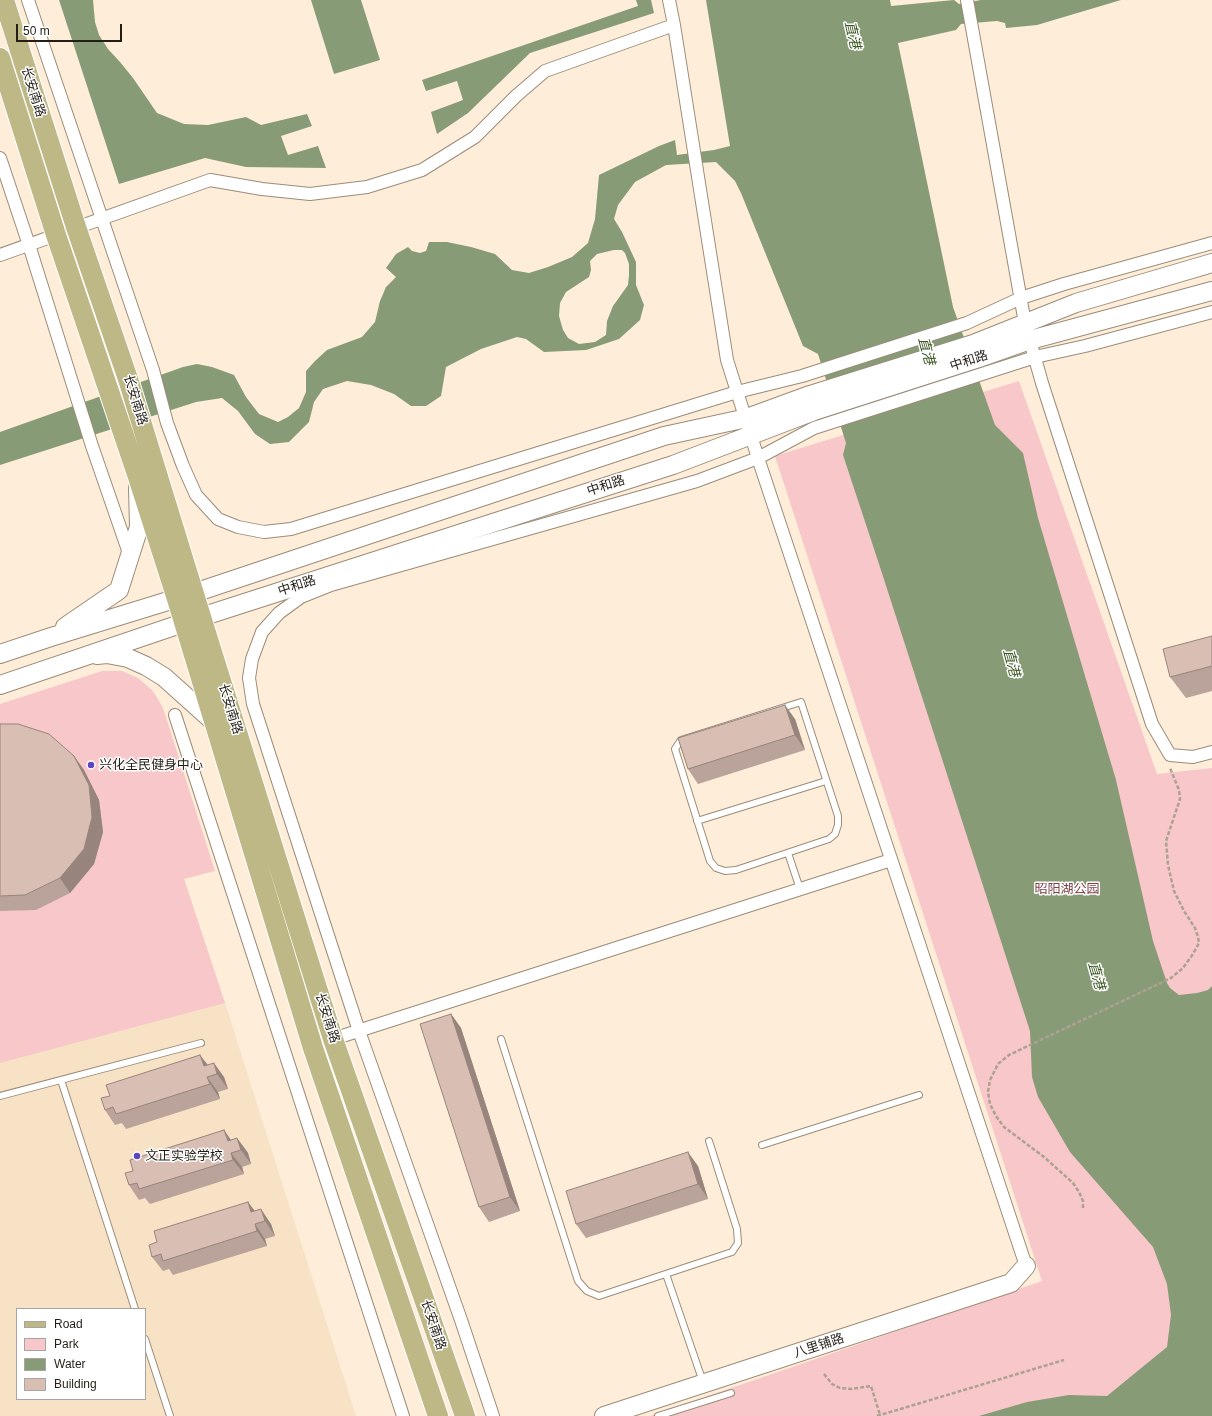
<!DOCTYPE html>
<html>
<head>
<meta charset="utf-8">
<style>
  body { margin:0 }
  #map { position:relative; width:1212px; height:1416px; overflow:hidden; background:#feedd8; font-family:Helvetica,sans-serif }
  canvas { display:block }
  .legend { position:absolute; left:16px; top:1308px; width:130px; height:92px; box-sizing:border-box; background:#fff; border:1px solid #a7a5a2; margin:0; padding:5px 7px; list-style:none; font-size:12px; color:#241e17 }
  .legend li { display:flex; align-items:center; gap:8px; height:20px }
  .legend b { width:20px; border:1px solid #a7a5a2 }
  .scale { position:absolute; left:16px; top:24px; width:106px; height:18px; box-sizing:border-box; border:2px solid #241e17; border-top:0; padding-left:5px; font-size:12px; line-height:14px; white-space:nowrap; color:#241e17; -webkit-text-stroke:3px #fff; paint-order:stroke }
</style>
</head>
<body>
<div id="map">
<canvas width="1212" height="1416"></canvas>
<ul class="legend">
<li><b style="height:5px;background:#beb886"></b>Road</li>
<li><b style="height:11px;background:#f7c7c9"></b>Park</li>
<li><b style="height:11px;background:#879b77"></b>Water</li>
<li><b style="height:11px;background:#d8beb3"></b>Building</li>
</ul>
<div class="scale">50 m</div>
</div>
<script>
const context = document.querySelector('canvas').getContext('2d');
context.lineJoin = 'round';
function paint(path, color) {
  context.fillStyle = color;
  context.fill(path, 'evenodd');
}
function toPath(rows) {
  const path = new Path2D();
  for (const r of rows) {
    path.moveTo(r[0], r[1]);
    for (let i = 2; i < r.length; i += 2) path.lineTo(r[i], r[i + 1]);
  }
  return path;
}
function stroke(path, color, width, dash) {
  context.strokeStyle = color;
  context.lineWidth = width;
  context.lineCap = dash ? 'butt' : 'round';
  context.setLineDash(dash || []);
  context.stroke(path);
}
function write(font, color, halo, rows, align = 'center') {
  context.font = font + ' Helvetica,"Noto Sans SC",sans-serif';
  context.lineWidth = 3;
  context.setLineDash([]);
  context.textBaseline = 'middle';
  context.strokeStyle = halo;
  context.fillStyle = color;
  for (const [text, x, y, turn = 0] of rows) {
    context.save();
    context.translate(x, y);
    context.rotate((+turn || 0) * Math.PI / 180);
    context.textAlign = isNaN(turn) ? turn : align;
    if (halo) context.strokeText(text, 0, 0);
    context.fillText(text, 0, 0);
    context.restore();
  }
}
const built = toPath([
  [184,879,225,1003,356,1416,0,1416,0,927],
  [17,1309,145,1309,145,1399,17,1399]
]);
const green = toPath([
  [1019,381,1157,774,1212,768,1212,1416,650,1416,1042,1281,775,456],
  [102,671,122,671,138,678,153,691,163,708,215,871,184,879,225,1003,0,1063,0,704]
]);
const water = toPath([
  [59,0,93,0,95,22,99,35,108,49,120,62,133,78,157,113,184,124,208,125,246,117,261,125,307,114,312,126,281,136,288,155,318,146,326,168,246,167,205,158,119,184],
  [311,0,361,0,380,60,334,74],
  [636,0,651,0,654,13,530,53,468,113,437,134,431,112,463,100,457,81,426,91,422,80,638,6],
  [706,0,890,0,891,6,954,0,959,4,981,0,1121,0,1037,25,1006,28,1005,23,997,21,961,24,956,30,898,43,953,307,995,425,1023,453,1038,518,1116,780,1153,941,1167,983,1170,988,1179,995,1197,993,1208,990,1212,986,1212,1416,979,1416,1027,1402,1069,1395,1107,1396,1167,1347,1171,1315,1167,1284,1153,1247,1070,1152,1038,1097,1032,1077,1030,1031,879,564,843,455,846,443,818,354,803,346,741,193,735,181,716,162,666,165,635,182,618,205,614,219,622,232,636,262,636,285,644,305,640,320,619,339,586,350,544,352,526,339,517,337,481,349,446,367,441,396,426,406,411,406,394,394,371,385,347,381,323,389,314,402,309,422,289,442,270,444,255,434,238,411,222,398,196,402,0,465,0,432,183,367,197,364,212,367,234,375,246,397,259,414,278,422,288,417,299,408,306,392,306,371,315,361,327,350,362,337,375,322,380,301,386,287,396,277,386,268,396,254,408,247,412,251,420,253,426,251,429,242,447,242,471,247,495,254,512,270,529,273,548,267,572,257,588,243,595,219,599,175,659,146,675,140,677,155,714,150,730,146],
  [614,250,622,250,625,253,629,264,629,275,628,285,613,306,607,321,606,335,595,342,579,344,568,338,563,330,559,316,560,303,566,292,589,277,591,270,590,261,597,254]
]);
const path = toPath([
  [1083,1208,1083,1201,1079,1192,1073,1183,1044,1157,1004,1127,996,1116,990,1104,988,1092,990,1080,998,1064,1009,1055,1171,978,1183,968,1193,954,1199,943,1198,937,1195,928,1184,911,1174,891,1168,865,1166,841,1180,799,1179,790,1170,768],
  [824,1374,832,1384,840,1388,851,1389,871,1386,880,1415],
  [877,1416,1064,1360]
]);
const lane = toPath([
  [801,702,838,816,838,825,835,834,829,839,736,870,725,871,716,868,710,861,675,749,681,740,801,702],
  [697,821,826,781],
  [788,853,800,889],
  [501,1039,578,1281,587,1291,599,1296,732,1252,738,1243,737,1229,709,1141],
  [61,1080,135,1309],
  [0,1096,201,1043],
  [762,1145,919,1095],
  [666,1274,703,1382],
  [145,1339,170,1416],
  [658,1416,731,1393]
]);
const street = toPath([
  [28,0,153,370,167,423,183,466,196,495,218,519,238,527,264,532,291,529,737,392,802,376,967,323,1021,298,1064,284,1212,243],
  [669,0,674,25,727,360,758,458,1026,1266],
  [967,0,1025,323,1042,383,1152,724,1170,755,1193,757,1212,752],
  [0,158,29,245,92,446,130,556],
  [0,255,210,180,262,189,310,194,367,187,422,170,475,137,516,96,545,71,674,25],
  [175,715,403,1416],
  [333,1039,891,860],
  [493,1416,461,1320,359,1031,253,704,249,678,252,659,262,632,279,613,301,597,331,585,697,481,758,458,814,428,1035,357,1085,346,1212,312]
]);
const secondary = toPath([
  [65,627,119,590,139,527,138,488],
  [0,654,51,637,194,593,664,436,747,418,810,395,973,344,1076,303,1212,263],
  [97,655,107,654,128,658,146,666,164,677,213,721],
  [0,685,201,617,673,465,814,411,979,358,1030,340,1212,291],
  [604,1416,1011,1283,1026,1266]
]);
const primary = toPath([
  [4,0,76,227,128,379,201,617,333,1039,465,1416],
  [0,58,56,235,138,477,177,599,313,1048,438,1416]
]);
const wall = toPath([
  [1212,636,1212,691,1186,698,1170,677],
  [795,719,805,750,698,784,688,769],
  [0,724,74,756,84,770,99,800,103,832,94,864,70,893,36,910,0,911],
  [451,1014,461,1028,520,1211,489,1222,479,1207],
  [207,1065,224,1077,228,1089,218,1092,220,1099,126,1129,122,1123,115,1125,105,1110],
  [224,1130,231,1140,237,1138,248,1153,251,1164,242,1167,244,1174,150,1204,145,1198,139,1200,129,1185,133,1171],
  [698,1166,708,1199,586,1238,576,1224],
  [248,1202,255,1211,271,1224,275,1236,265,1239,267,1246,173,1275,169,1269,163,1271,152,1257,157,1242]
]);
const shadedWall = toPath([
  [785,705,795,719,805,750,795,735],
  [74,756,84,770,99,800,103,832,94,864,70,893,60,878],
  [451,1014,461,1028,520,1211,510,1197],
  [200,1055,211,1069,204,1066],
  [214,1063,224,1077,228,1089,217,1074],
  [207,1077,218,1092,220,1099,210,1084],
  [224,1130,234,1145,228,1141],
  [237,1138,248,1153,251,1164,241,1150],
  [688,1152,698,1166,708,1199,698,1184],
  [231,1153,242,1167,244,1174,233,1160],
  [248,1202,258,1216,251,1212],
  [261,1209,271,1224,275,1236,265,1221],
  [255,1224,265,1239,267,1246,257,1231]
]);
const building = toPath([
  [1212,636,1212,666,1170,677,1163,649,1212,636],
  [785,705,795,735,688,769,678,738,785,705],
  [0,724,18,724,49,734,74,756,89,785,92,817,84,849,60,878,25,895,0,896,0,724],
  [451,1014,510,1197,479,1207,420,1024,451,1014],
  [200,1055,204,1066,214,1063,217,1074,207,1077,210,1084,116,1114,113,1107,105,1110,101,1098,110,1096,106,1085,200,1055],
  [224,1130,228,1141,237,1138,241,1150,231,1153,233,1160,139,1189,137,1183,129,1185,125,1173,133,1171,130,1160,224,1130],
  [688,1152,698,1184,576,1224,566,1191,688,1152],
  [248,1202,251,1212,261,1209,265,1221,255,1224,257,1231,163,1261,161,1254,152,1257,149,1245,157,1242,154,1231,248,1202]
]);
const markers = [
  [91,765,4,"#5f44bd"],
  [137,1156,4,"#5f44bd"]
];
const streetNames = [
  ["长安南路",33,92,72],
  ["中和路",969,361,-18],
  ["长安南路",135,400,73],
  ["中和路",606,486,-18],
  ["中和路",297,586,-18],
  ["长安南路",230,709,73],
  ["长安南路",327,1018,72],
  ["长安南路",433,1325,71],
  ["八里铺路",819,1346,-18]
];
const poiNames = [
  ["兴化全民健身中心",99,765],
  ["文正实验学校",145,1156]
];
const parkNames = [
  ["昭阳湖公园",1067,889]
];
const waterNames = [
  ["直港",852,35,77],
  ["直港",926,351,75],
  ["直港",1011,663,75],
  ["直港",1096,976,74]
];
paint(built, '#f7e2c6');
paint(green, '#f7c7c9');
paint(water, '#879b77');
stroke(lane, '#9b8c79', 8);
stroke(street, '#9b8c79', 14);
stroke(secondary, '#9b8c79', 20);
stroke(primary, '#fff', 22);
stroke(path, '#aea191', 2.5, [4, 2]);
stroke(lane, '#fff', 6);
stroke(street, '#fff', 12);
stroke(secondary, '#fff', 18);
stroke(primary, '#beb886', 20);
paint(wall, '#baa39a');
paint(shadedWall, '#97857d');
paint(building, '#d8beb3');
stroke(building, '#97857d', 1);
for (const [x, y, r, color] of markers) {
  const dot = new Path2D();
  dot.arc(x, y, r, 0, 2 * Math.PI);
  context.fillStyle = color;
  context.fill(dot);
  stroke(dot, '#fff', 1.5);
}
write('13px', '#241e17', '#fff', streetNames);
write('13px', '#241e17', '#fff', poiNames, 'left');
write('13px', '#7f4046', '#fff', parkNames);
write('italic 14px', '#3d5822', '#fff', waterNames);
</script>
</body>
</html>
